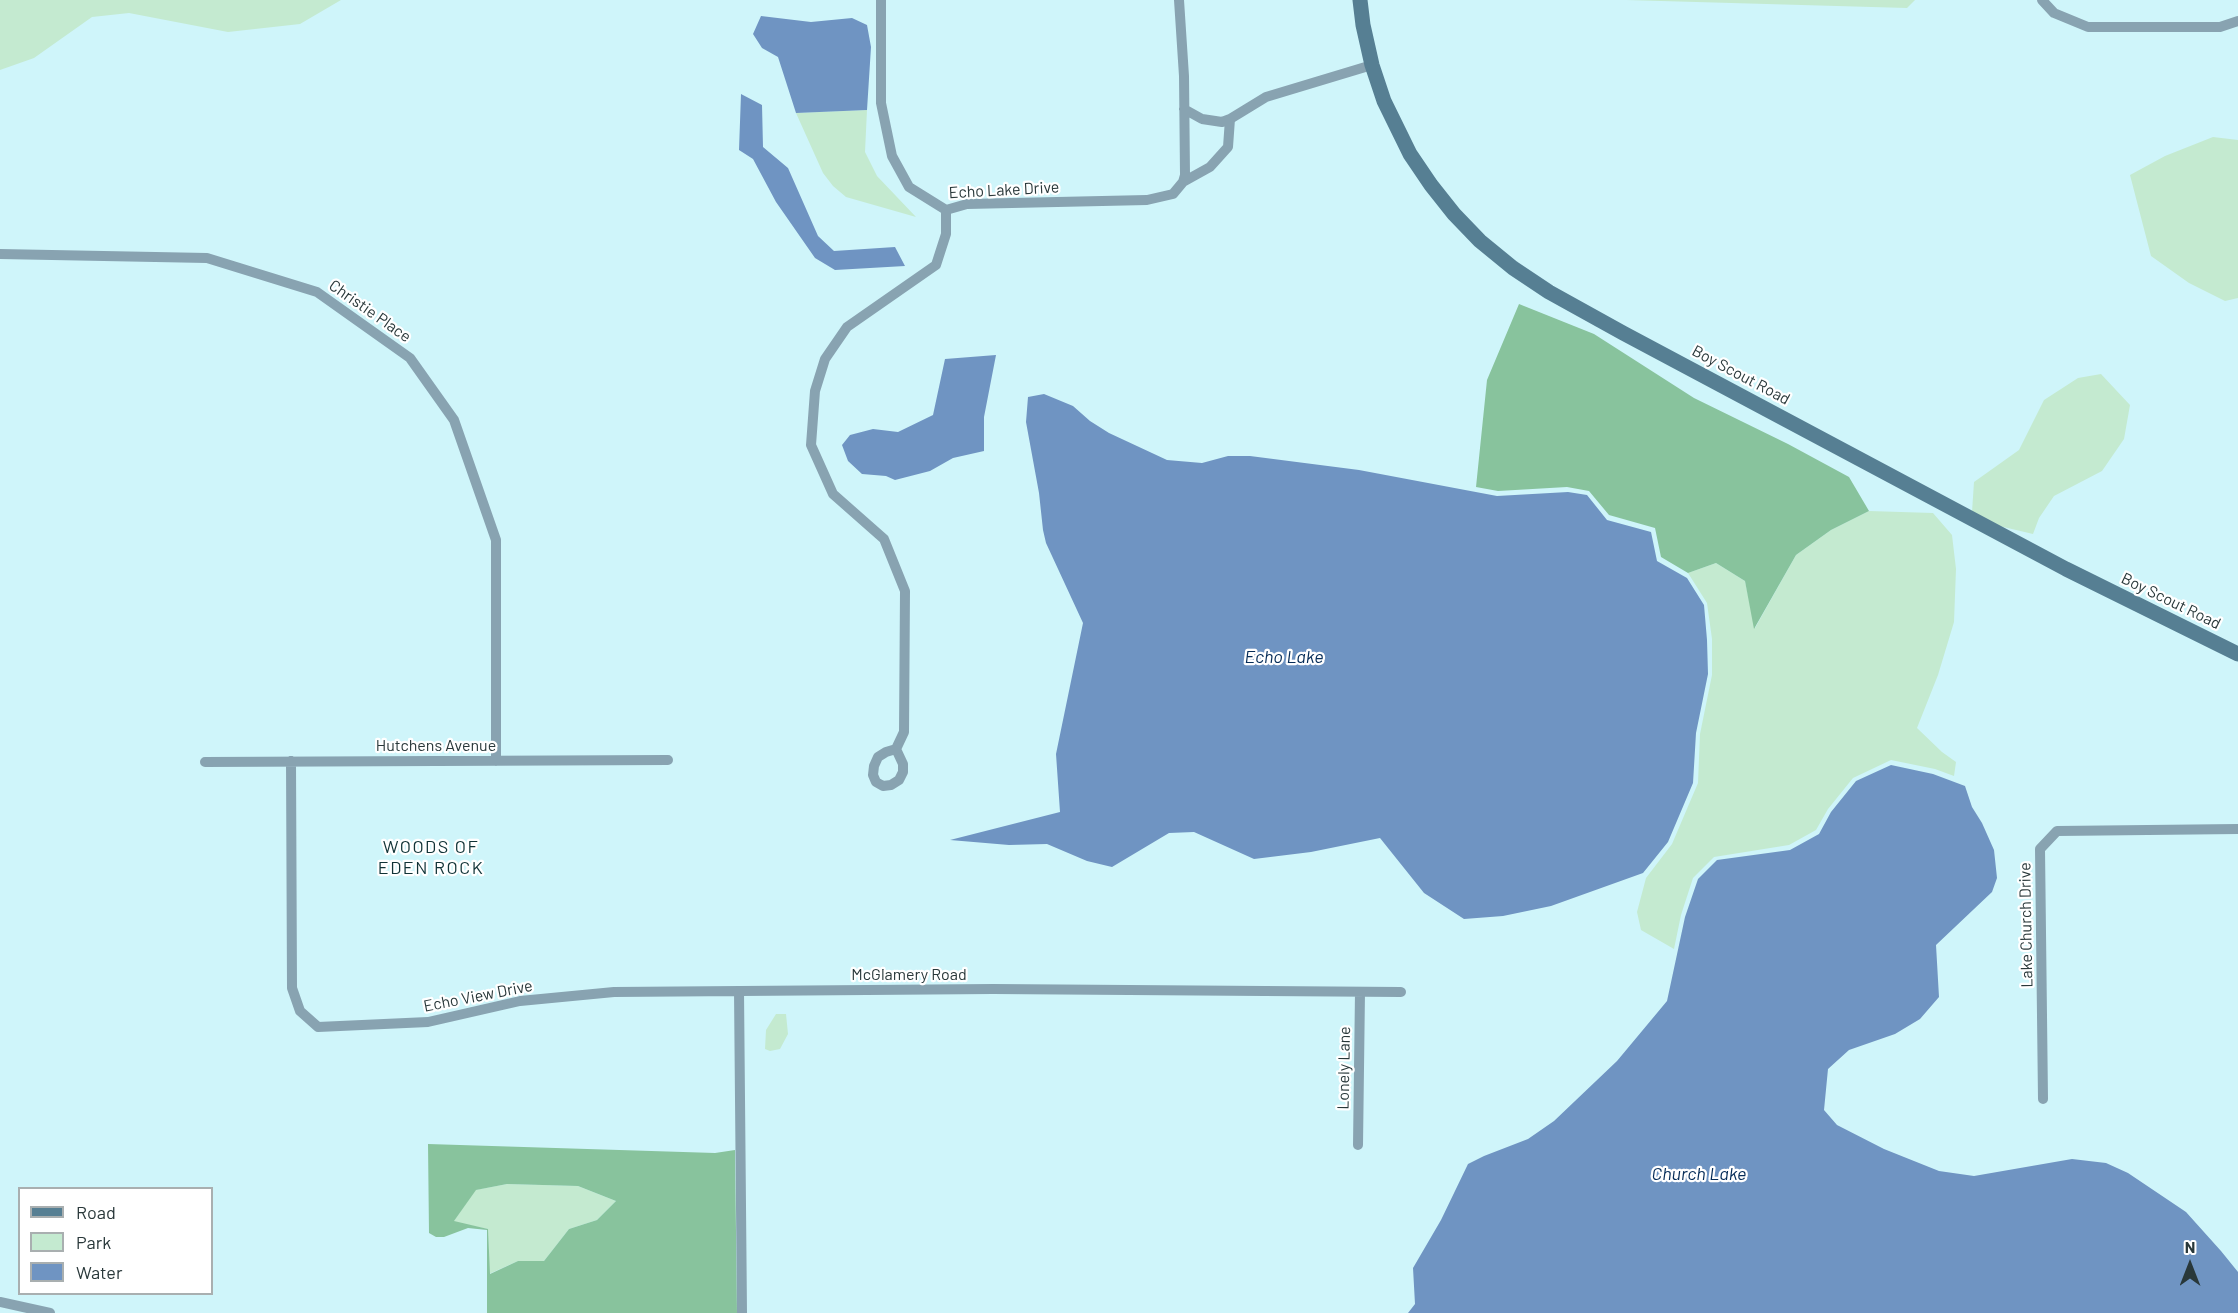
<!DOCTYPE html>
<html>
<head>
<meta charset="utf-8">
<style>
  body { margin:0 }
  #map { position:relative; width:2238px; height:1313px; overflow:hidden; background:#cff5fa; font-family:Barlow,sans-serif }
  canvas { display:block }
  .legend { position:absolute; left:18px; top:1187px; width:195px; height:108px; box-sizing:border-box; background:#fff; border:2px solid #a9afb0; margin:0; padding:8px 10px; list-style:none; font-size:18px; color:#29383a }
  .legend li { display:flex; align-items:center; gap:12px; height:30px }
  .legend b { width:30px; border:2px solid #a9afb0 }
  .north { position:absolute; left:2160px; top:1235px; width:60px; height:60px; -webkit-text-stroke:4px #fff; paint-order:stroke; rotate:0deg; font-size:16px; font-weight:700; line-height:24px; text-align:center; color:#29383a }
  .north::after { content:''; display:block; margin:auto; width:21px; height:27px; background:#29383a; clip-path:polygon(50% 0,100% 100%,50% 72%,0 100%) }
</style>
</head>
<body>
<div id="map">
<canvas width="2238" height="1313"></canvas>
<ul class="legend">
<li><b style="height:8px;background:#567f93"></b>Road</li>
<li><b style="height:16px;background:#c4ead0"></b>Park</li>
<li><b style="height:16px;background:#6f94c2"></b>Water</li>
</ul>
<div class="north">N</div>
</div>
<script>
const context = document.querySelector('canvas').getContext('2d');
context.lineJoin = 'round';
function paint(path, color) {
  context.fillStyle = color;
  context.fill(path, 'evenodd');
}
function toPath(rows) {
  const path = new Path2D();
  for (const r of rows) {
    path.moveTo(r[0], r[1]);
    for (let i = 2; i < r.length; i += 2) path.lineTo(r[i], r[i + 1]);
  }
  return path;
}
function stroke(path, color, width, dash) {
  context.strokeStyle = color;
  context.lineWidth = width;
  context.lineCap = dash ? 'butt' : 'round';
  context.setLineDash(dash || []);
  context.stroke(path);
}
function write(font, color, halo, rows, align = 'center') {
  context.font = font + ' Barlow,sans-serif';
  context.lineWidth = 4.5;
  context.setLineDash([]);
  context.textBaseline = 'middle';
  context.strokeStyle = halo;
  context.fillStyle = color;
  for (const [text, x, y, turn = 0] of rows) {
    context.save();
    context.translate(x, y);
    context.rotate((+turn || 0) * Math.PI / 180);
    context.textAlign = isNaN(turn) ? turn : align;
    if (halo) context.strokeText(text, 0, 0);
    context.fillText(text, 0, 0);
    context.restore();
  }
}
const green = toPath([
  [0,0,341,0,300,24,228,32,129,13,92,17,34,58,0,70],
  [1626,0,1915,0,1907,8],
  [867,110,865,152,877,176,916,217,846,197,833,186,823,173,796,113],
  [2213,137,2238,140,2238,298,2225,301,2189,283,2151,256,2130,175,2165,156],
  [2101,374,2130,405,2124,439,2102,471,2054,496,2039,518,2033,534,1995,525,1972,512,1974,482,2019,450,2044,400,2078,378],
  [1869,511,1933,513,1952,535,1956,569,1954,622,1938,675,1917,728,1942,752,1956,762,1954,776,1935,769,1891,760,1853,778,1828,809,1816,830,1789,845,1714,857,1693,878,1681,915,1674,949,1641,930,1637,912,1646,878,1672,844,1698,783,1700,734,1712,675,1712,639,1707,603,1688,573,1716,563,1745,581,1755,628,1796,555,1831,530],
  [776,1014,786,1014,788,1034,780,1049,770,1051,765,1049,766,1030],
  [507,1184,578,1186,616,1201,597,1220,569,1229,544,1261,518,1261,489,1274,488,1229,453,1222,475,1190]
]);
const forest = toPath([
  [1519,304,1594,334,1694,398,1788,444,1849,477,1869,511,1831,530,1796,555,1754,629,1745,581,1716,563,1688,573,1661,557,1655,528,1609,515,1589,491,1567,487,1498,491,1476,487,1487,380],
  [428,1144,715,1153,735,1150,737,1313,487,1313,487,1230,468,1228,444,1237,436,1237,429,1233],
  [507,1184,578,1186,616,1201,597,1220,569,1229,544,1261,518,1261,490,1274,488,1229,454,1221,476,1190]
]);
const water = toPath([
  [761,16,811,22,852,18,867,25,871,47,867,110,796,113,778,57,762,48,753,34],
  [741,94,762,105,763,147,788,168,818,236,834,251,895,247,905,266,835,270,815,258,776,202,753,159,739,150],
  [996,355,984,417,984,451,953,458,930,471,895,480,886,476,862,474,848,461,842,445,850,435,873,429,898,432,933,415,945,359],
  [1044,394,1073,406,1090,421,1109,433,1167,460,1202,463,1228,456,1250,456,1359,470,1497,496,1568,492,1587,495,1607,520,1651,532,1657,561,1687,578,1704,605,1707,640,1708,674,1696,733,1693,783,1668,842,1643,873,1551,906,1503,916,1464,919,1424,893,1380,838,1311,852,1254,859,1194,832,1169,833,1112,867,1087,861,1047,844,1009,845,950,840,1060,812,1056,754,1083,623,1046,543,1043,530,1039,493,1026,422,1028,397],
  [1891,765,1933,774,1965,786,1972,807,1982,823,1994,850,1997,878,1992,892,1936,945,1939,997,1920,1019,1895,1034,1849,1050,1828,1069,1824,1110,1837,1125,1884,1149,1939,1171,1974,1176,2072,1159,2106,1163,2128,1173,2186,1212,2221,1251,2238,1272,2238,1313,1408,1313,1415,1304,1413,1268,1441,1220,1468,1164,1484,1156,1528,1139,1554,1121,1617,1061,1667,1001,1685,917,1698,879,1717,860,1790,850,1819,834,1831,812,1856,781]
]);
const street = toPath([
  [881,0,881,103,892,156,909,187,946,210,967,204,1147,200,1173,194,1183,182,1185,175,1184,76,1179,0],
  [2042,0,2054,13,2088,27,2220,27,2238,21],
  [1184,109,1202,119,1222,122,1230,119,1266,97,1372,65],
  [1183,182,1210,167,1228,147,1230,119],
  [0,254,207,258,317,292,410,358,454,420,496,540,496,761],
  [896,749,903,764,903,772,899,780,891,785,883,786,876,782,873,775,874,766,878,757,886,752,896,749,904,732,905,591,884,539,833,494,811,445,815,391,825,359,847,327,936,265,946,234,946,210],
  [291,761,292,988,300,1011,318,1027,428,1022,520,1001,614,992,993,989,1401,992],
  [205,762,668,760],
  [739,991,742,1313],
  [2043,1099,2040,849,2057,831,2238,829],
  [1358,1145,1360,992],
  [0,1302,50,1313]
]);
const secondary = toPath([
  [1360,0,1363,25,1372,65,1384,101,1410,154,1431,185,1454,214,1480,241,1513,268,1549,292,1623,333,2066,569,2238,654]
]);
const streetNames = [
  ["Echo Lake Drive",1004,190,-3],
  ["Christie Place",370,311,35],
  ["Boy Scout Road",1741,375,28],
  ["Boy Scout Road",2171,601,26],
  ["Hutchens Avenue",436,746],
  ["Lake Church Drive",2026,925,-91],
  ["McGlamery Road",909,975],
  ["Echo View Drive",478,996,-11],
  ["Lonely Lane",1344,1068,-89]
];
const waterNames = [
  ["Echo Lake",1284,657],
  ["Church Lake",1699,1174]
];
const neighbourhoodNames = [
  ["WOODS OF",431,847],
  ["EDEN ROCK",431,868]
];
paint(green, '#c4ead0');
paint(forest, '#88c39d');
paint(water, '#6f94c2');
stroke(street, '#88a3b1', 10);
stroke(secondary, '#567f93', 15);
write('16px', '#29383a', '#fff', streetNames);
write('italic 18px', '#052c58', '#fff', waterNames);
context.letterSpacing = '1.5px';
write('18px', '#103337', '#fff', neighbourhoodNames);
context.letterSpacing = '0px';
</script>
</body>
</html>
